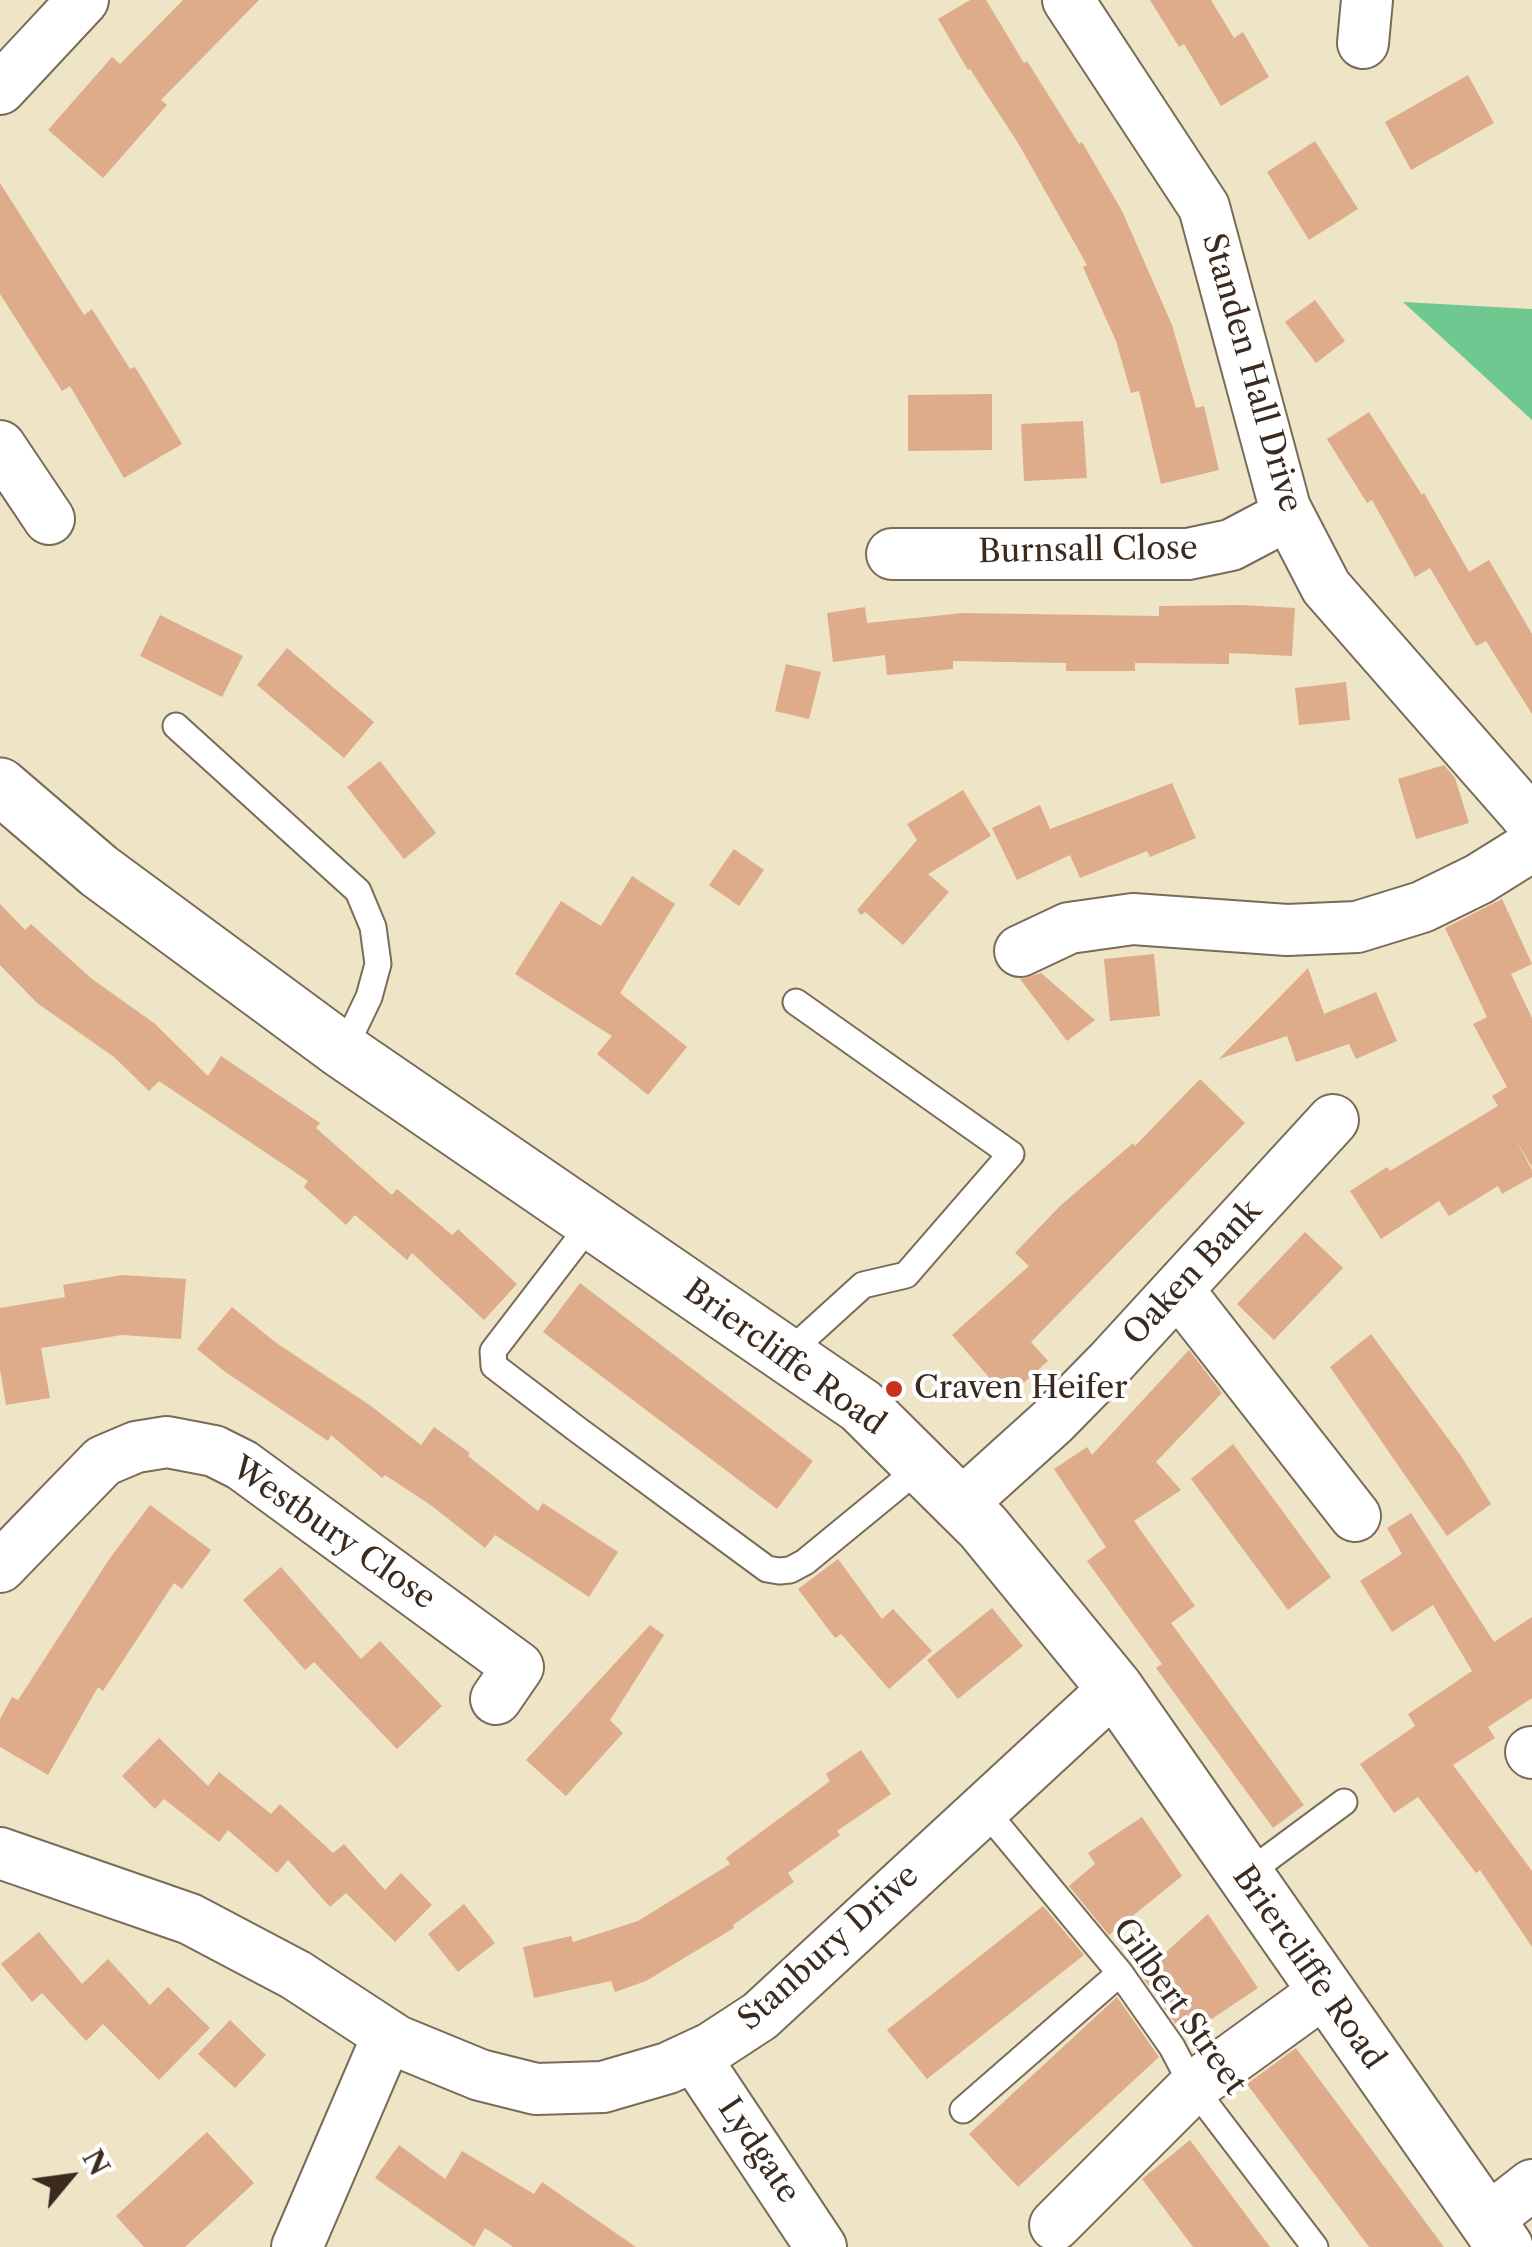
<!DOCTYPE html>
<html>
<head>
<meta charset="utf-8">
<style>
  body { margin:0 }
  #map { position:relative; width:1532px; height:2247px; overflow:hidden; background:#eee4c6; font-family:"Libre Caslon Text",serif }
  canvas { display:block }
  .north { position:absolute; left:20px; top:2127px; width:100px; height:100px; -webkit-text-stroke:8px #fff; paint-order:stroke; rotate:61deg; font-size:28px; font-weight:700; line-height:40px; text-align:center; color:#3b2a1e }
  .north::after { content:''; display:block; margin:auto; width:35px; height:45px; background:#3b2a1e; clip-path:polygon(50% 0,100% 100%,50% 72%,0 100%) }
</style>
</head>
<body>
<div id="map">
<canvas width="1532" height="2247"></canvas>
<div class="north">N</div>
</div>
<script>
const context = document.querySelector('canvas').getContext('2d');
context.lineJoin = 'round';
function paint(path, color) {
  context.fillStyle = color;
  context.fill(path, 'evenodd');
}
function toPath(rows) {
  const path = new Path2D();
  for (const r of rows) {
    path.moveTo(r[0], r[1]);
    for (let i = 2; i < r.length; i += 2) path.lineTo(r[i], r[i + 1]);
  }
  return path;
}
function stroke(path, color, width, dash) {
  context.strokeStyle = color;
  context.lineWidth = width;
  context.lineCap = dash ? 'butt' : 'round';
  context.setLineDash(dash || []);
  context.stroke(path);
}
function write(font, color, halo, rows, align = 'center') {
  context.font = font + ' "Libre Caslon Text",serif';
  context.lineWidth = 8;
  context.setLineDash([]);
  context.textBaseline = 'middle';
  context.strokeStyle = halo;
  context.fillStyle = color;
  for (const [text, x, y, turn = 0] of rows) {
    context.save();
    context.translate(x, y);
    context.rotate((+turn || 0) * Math.PI / 180);
    context.textAlign = isNaN(turn) ? turn : align;
    if (halo) context.strokeText(text, 0, 0);
    context.fillText(text, 0, 0);
    context.restore();
  }
}
const green = toPath([
  [1403,302,1532,309,1532,420]
]);
const building = toPath([
  [183,0,259,0,161,100,167,105,103,178,48,130,112,57,120,64],
  [970,0,986,0,1024,63,1027,61,1079,144,1082,142,1122,211,1172,325,1196,408,1204,406,1219,470,1161,484,1139,391,1131,393,1116,341,1083,267,1087,265,1018,143,970,69,968,70,938,19],
  [1150,0,1211,0,1234,38,1243,32,1269,77,1221,106,1184,44,1179,47],
  [1468,75,1494,123,1411,170,1385,122],
  [1315,141,1358,209,1309,240,1267,172],
  [0,183,84,315,92,309,130,369,135,367,182,444,124,478,70,386,62,391,0,294],
  [1315,300,1345,341,1316,363,1285,322],
  [992,394,992,450,908,451,908,395],
  [1369,412,1422,495,1424,493,1469,572,1489,560,1532,634,1532,714,1486,641,1476,646,1430,568,1415,577,1372,500,1367,503,1327,439],
  [1083,421,1087,478,1024,481,1021,424],
  [1242,605,1295,608,1292,656,1229,653,1229,664,1135,663,1135,671,1066,671,1066,663,953,661,953,669,887,675,885,655,833,662,827,613,865,607,867,623,963,613,1159,616,1159,606],
  [160,615,243,656,222,697,140,656],
  [287,648,374,722,344,758,257,685],
  [786,664,821,672,809,719,775,711],
  [1346,682,1350,720,1299,725,1295,688],
  [380,761,436,833,404,859,347,787],
  [1444,765,1455,778,1469,823,1416,839,1398,779],
  [1172,783,1196,838,1150,857,1147,851,1080,878,1070,855,1017,880,992,828,1040,805,1050,829],
  [963,790,991,836,928,874,949,892,903,945,865,912,861,915,857,910,917,840,907,824],
  [734,849,764,870,739,906,709,885],
  [632,876,675,904,620,993,687,1047,648,1095,597,1054,612,1036,515,974,561,901,601,926],
  [1502,899,1532,964,1511,974,1532,1018,1532,1167,1516,1140,1532,1170,1532,1177,1502,1194,1498,1186,1449,1216,1439,1201,1381,1239,1350,1191,1387,1167,1390,1171,1498,1106,1492,1096,1507,1087,1473,1024,1487,1017,1445,928],
  [0,904,25,930,31,924,92,979,154,1023,208,1076,221,1056,320,1123,316,1128,392,1195,397,1189,452,1235,458,1229,517,1284,484,1320,412,1253,407,1260,355,1215,346,1225,304,1187,308,1181,159,1081,149,1091,114,1057,37,1003,0,965],
  [1154,954,1160,1016,1110,1021,1104,959],
  [1308,968,1324,1014,1376,992,1397,1041,1356,1059,1349,1044,1296,1062,1287,1036,1219,1059],
  [1041,973,1095,1020,1067,1041,1020,979],
  [1200,1079,1245,1123,1031,1342,1048,1361,1007,1398,952,1335,1029,1266,1015,1253,1060,1206,1133,1143,1135,1146],
  [1305,1232,1343,1268,1274,1340,1237,1304],
  [122,1275,186,1279,181,1339,122,1335,41,1348,50,1398,6,1405,0,1369,0,1308,65,1297,63,1285],
  [580,1283,813,1461,777,1509,543,1332],
  [232,1307,275,1342,371,1406,421,1445,434,1427,470,1453,468,1456,538,1511,543,1503,618,1552,589,1597,495,1535,485,1548,432,1506,385,1475,382,1478,331,1435,328,1441,224,1371,197,1349],
  [1371,1334,1461,1456,1491,1504,1447,1536,1330,1367],
  [1189,1350,1222,1393,1156,1462,1181,1490,1134,1521,1195,1606,1171,1623,1304,1805,1273,1828,1156,1668,1162,1664,1087,1561,1106,1547,1054,1469,1087,1447,1092,1455],
  [1233,1444,1331,1577,1288,1610,1191,1479],
  [150,1505,211,1550,182,1589,174,1583,103,1691,98,1687,48,1775,0,1747,0,1719,12,1697,18,1700,110,1558],
  [1411,1513,1494,1642,1532,1617,1532,1698,1488,1727,1495,1738,1453,1765,1532,1871,1532,1947,1480,1870,1476,1873,1418,1797,1394,1813,1360,1764,1415,1726,1408,1714,1472,1671,1433,1605,1392,1632,1360,1581,1402,1554,1387,1528],
  [838,1559,882,1619,893,1609,932,1651,889,1689,841,1634,835,1638,798,1589],
  [281,1567,361,1659,380,1641,442,1706,397,1749,314,1662,305,1670,243,1600],
  [992,1608,1023,1646,958,1699,927,1660],
  [650,1625,664,1635,610,1720,623,1733,566,1796,526,1760],
  [159,1738,208,1786,219,1772,271,1814,280,1804,333,1853,344,1844,385,1890,401,1873,432,1905,395,1942,346,1893,330,1907,288,1860,277,1873,228,1830,219,1842,164,1799,155,1809,122,1776],
  [861,1750,891,1794,837,1831,840,1835,788,1873,794,1882,733,1925,734,1928,646,1981,615,1992,611,1981,534,1998,523,1947,571,1936,573,1942,638,1921,730,1864,726,1858,830,1781,826,1774],
  [1142,1817,1182,1876,1109,1935,1069,1886,1095,1864,1088,1853],
  [464,1904,495,1943,458,1972,428,1934],
  [1043,1906,1084,1955,927,2079,887,2030],
  [1208,1914,1258,1988,1185,2037,1141,1975],
  [39,1932,82,1984,108,1959,150,2005,168,1987,210,2028,159,2080,103,2024,86,2041,42,1993,32,2002,1,1964],
  [1117,1997,1159,2057,1018,2187,969,2134],
  [230,2020,266,2055,235,2088,198,2054],
  [1296,2048,1444,2247,1369,2247,1247,2084],
  [207,2132,254,2183,185,2247,144,2247,116,2216],
  [1190,2140,1270,2247,1193,2247,1142,2179],
  [399,2145,445,2179,462,2151,534,2194,542,2182,636,2247,513,2247,485,2228,474,2247,375,2178]
]);
const lane = toPath([
  [176,726,358,891,373,927,378,964,369,997,343,1051],
  [592,1222,493,1351,494,1366,578,1430,767,1569,779,1571,790,1570,805,1562,922,1466],
  [787,1354,863,1285,906,1275,1011,1154,796,1002],
  [984,1809,1120,1973,1172,2047,1193,2087,1315,2247],
  [1244,1876,1344,1802],
  [963,2110,1120,1973]
]);
const street = toPath([
  [1068,0,1204,207,1285,508,1326,587,1532,822],
  [1363,43,1367,0],
  [0,89,83,0],
  [0,446,49,519],
  [892,554,1188,554,1231,545,1288,515],
  [1020,951,1069,928,1133,919,1287,930,1357,927,1422,907,1479,879,1532,846],
  [1178,1290,1355,1516],
  [960,1505,1052,1422,1111,1362,1333,1120],
  [0,1567,103,1461,136,1447,167,1442,214,1451,242,1465,518,1667,496,1699],
  [1531,1752,1532,1753],
  [0,1853,190,1919,296,1975,397,2041,480,2075,536,2089,603,2087,668,2068,711,2048,760,2016,1115,1688],
  [694,2056,821,2247],
  [1486,2221,1532,2185],
  [1055,2225,1193,2087,1324,1992],
  [297,2247,388,2035]
]);
const secondary = toPath([
  [0,786,99,871,343,1051,861,1406,983,1527,1115,1688,1505,2247]
]);
const markers = [
  [894,1389,10,"#c8321e"]
];
const streetNames = [
  ["Standen Hall Drive",1251,373,74],
  ["Burnsall Close",1088,551,-1],
  ["Oaken Bank",1193,1273,-47],
  ["Briercliffe Road",784,1358,36],
  ["Westbury Close",333,1534,35],
  ["Stanbury Drive",829,1948,-42],
  ["Briercliffe Road",1308,1968,55],
  ["Gilbert Street",1179,2007,55],
  ["Lydgate",758,2151,56]
];
const poiNames = [
  ["Craven Heifer",914,1389]
];
paint(green, '#6fc88f');
paint(building, '#deac8a');
stroke(lane, '#7a6b59', 29);
stroke(street, '#7a6b59', 54);
stroke(secondary, '#7a6b59', 59);
stroke(lane, '#fff', 25);
stroke(street, '#fff', 50);
stroke(secondary, '#fff', 55);
for (const [x, y, r, color] of markers) {
  const dot = new Path2D();
  dot.arc(x, y, r, 0, 2 * Math.PI);
  context.fillStyle = color;
  context.fill(dot);
  stroke(dot, '#fff', 4);
}
write('32px', '#3b2a1e', '#fff', streetNames);
write('32px', '#3b2a1e', '#fff', poiNames, 'left');
</script>
</body>
</html>
